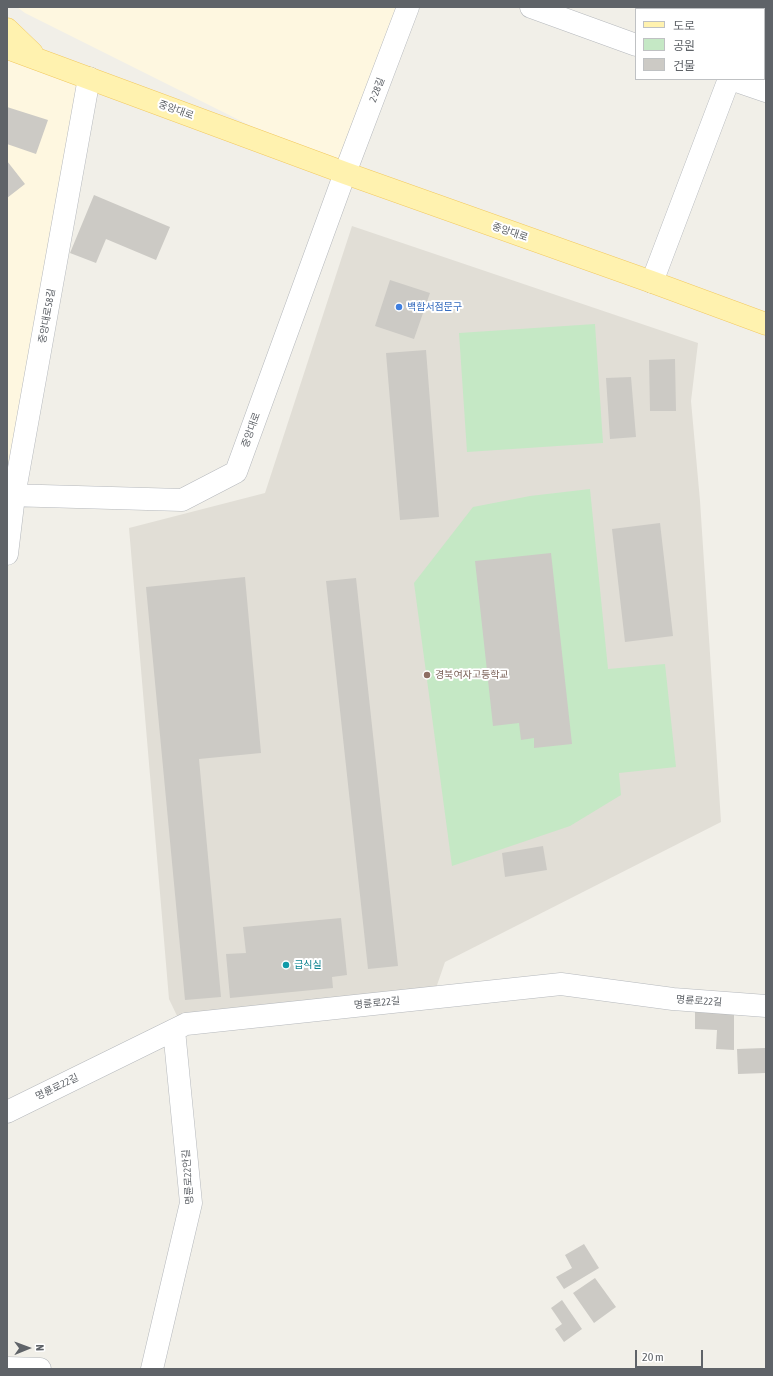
<!DOCTYPE html>
<html>
<head>
<meta charset="utf-8">
<style>
  body { margin:0 }
  #map { position:relative; width:773px; height:1376px; overflow:hidden; background:#f1efe8; font-family:"Asap Condensed","Noto Sans KR",sans-serif }
  canvas { display:block }
  .frame { position:absolute; inset:0; border:8px solid #5f6368; pointer-events:none }
  .legend { position:absolute; left:635px; top:8px; width:130px; height:72px; box-sizing:border-box; background:#fff; border:1px solid #bfc1c3; margin:0; padding:5px 7px; list-style:none; font-size:12px; color:#5f6368 }
  .legend li { display:flex; align-items:center; gap:8px; height:20px }
  .legend b { width:20px; border:1px solid #bfc1c3 }
  .north { position:absolute; left:8px; top:1328px; width:40px; height:40px; -webkit-text-stroke:3px #fff; paint-order:stroke; rotate:89deg; font-size:11px; font-weight:700; line-height:16px; text-align:center; color:#5f6368 }
  .north::after { content:''; display:block; margin:auto; width:14px; height:18px; background:#5f6368; clip-path:polygon(50% 0,100% 100%,50% 72%,0 100%) }
  .scale { position:absolute; left:635px; top:1350px; width:68px; height:18px; box-sizing:border-box; border:2px solid #5f6368; border-top:0; padding-left:5px; font-size:12px; line-height:14px; white-space:nowrap; color:#5f6368; -webkit-text-stroke:3px #fff; paint-order:stroke }
</style>
</head>
<body>
<div id="map">
<canvas width="773" height="1376"></canvas>
<div class="frame"></div>
<ul class="legend">
<li><b style="height:5px;background:#fff2af"></b>도로</li>
<li><b style="height:11px;background:#c5e8c5"></b>공원</li>
<li><b style="height:11px;background:#cccac5"></b>건물</li>
</ul>
<div class="north">N</div>
<div class="scale">20 m</div>
</div>
<script>
const context = document.querySelector('canvas').getContext('2d');
context.lineJoin = 'round';
function paint(path, color) {
  context.fillStyle = color;
  context.fill(path, 'evenodd');
}
function toPath(rows) {
  const path = new Path2D();
  for (const r of rows) {
    path.moveTo(r[0], r[1]);
    for (let i = 2; i < r.length; i += 2) path.lineTo(r[i], r[i + 1]);
  }
  return path;
}
function stroke(path, color, width, dash) {
  context.strokeStyle = color;
  context.lineWidth = width;
  context.lineCap = dash ? 'butt' : 'round';
  context.setLineDash(dash || []);
  context.stroke(path);
}
function write(font, color, halo, rows, align = 'center') {
  context.font = font + ' "Asap Condensed","Noto Sans KR",sans-serif';
  context.lineWidth = 4;
  context.setLineDash([]);
  context.textBaseline = 'middle';
  context.strokeStyle = halo;
  context.fillStyle = color;
  for (const [text, x, y, turn = 0] of rows) {
    context.save();
    context.translate(x, y);
    context.rotate((+turn || 0) * Math.PI / 180);
    context.textAlign = isNaN(turn) ? turn : align;
    if (halo) context.strokeText(text, 0, 0);
    context.fillText(text, 0, 0);
    context.restore();
  }
}
const commercial = toPath([
  [17,7,408,7,345,173,25,13],
  [7,47,89,78,7,554]
]);
const education = toPath([
  [352,226,698,343,691,401,700,501,721,822,445,962,436,988,179,1020,169,999,129,528,265,493]
]);
const green = toPath([
  [595,324,603,443,467,452,459,333],
  [590,489,608,669,665,664,676,767,619,773,621,795,570,826,452,866,414,583,473,507,530,496]
]);
const building = toPath([
  [7,107,48,120,36,154,7,144],
  [7,161,25,184,7,198],
  [94,195,170,227,156,260,106,239,96,263,70,253],
  [390,280,430,293,414,339,375,326],
  [426,350,439,517,400,520,386,353],
  [675,359,676,411,650,411,649,360],
  [631,377,636,437,610,439,606,378],
  [660,523,673,636,625,642,612,529],
  [551,553,572,744,534,748,534,738,521,740,519,723,493,726,475,561],
  [245,577,261,753,199,759,221,997,185,1000,146,587],
  [356,578,398,966,368,969,326,581],
  [543,846,547,870,505,877,502,853],
  [341,918,347,975,332,977,333,988,230,998,226,954,246,953,243,927],
  [695,1012,734,1012,734,1050,716,1049,717,1030,695,1029],
  [765,1048,765,1073,738,1074,737,1049],
  [584,1244,599,1268,564,1289,556,1277,572,1268,565,1255],
  [595,1278,616,1307,594,1323,573,1293],
  [562,1300,582,1329,564,1342,555,1329,562,1324,551,1308]
]);
const minor = toPath([
  [531,7,636,45],
  [756,9,757,7],
  [731,79,766,91],
  [652,282,729,79],
  [7,495,182,500,236,472,345,173,408,7],
  [7,554,14,496,89,78],
  [7,1112,186,1024,561,984,673,999,766,1006],
  [7,1368,40,1369],
  [152,1369,191,1203,174,1030]
]);
const major = toPath([
  [7,29,32,53],
  [7,48,345,173,652,282,766,324]
]);
const markers = [
  [399,307,4,"#3f7fe0"],
  [427,675,4,"#8d6e63"],
  [286,965,4,"#0f9aa8"]
];
const streetNames = [
  ["2·28길",377,90,-69],
  ["중앙대로",176,110,20],
  ["중앙대로",510,232,19],
  ["중앙대로58길",47,316,-80],
  ["중앙대로",251,430,-70],
  ["명륜로22길",699,1001,4],
  ["명륜로22길",377,1003,-6],
  ["명륜로22길",57,1087,-26],
  ["명륜로22안길",188,1177,-94]
];
const shopNames = [
  ["백합서점문구",407,307]
];
const educationNames = [
  ["경북여자고등학교",435,675]
];
const cultureNames = [
  ["급식실",294,965]
];
paint(commercial, '#fef7e0');
paint(education, '#e1ded6');
paint(green, '#c5e8c5');
paint(building, '#cccac5');
stroke(minor, '#b5b8bc', 23);
stroke(major, '#f2c960', 23);
stroke(minor, '#fff', 22);
stroke(major, '#fff2af', 22);
for (const [x, y, r, color] of markers) {
  const dot = new Path2D();
  dot.arc(x, y, r, 0, 2 * Math.PI);
  context.fillStyle = color;
  context.fill(dot);
  stroke(dot, '#fff', 1.5);
}
write('10px', '#5f6368', '#fff', streetNames);
write('10px', '#366cbe', '#fff', shopNames, 'left');
write('10px', '#785e54', '#fff', educationNames, 'left');
write('10px', '#0d838f', '#fff', cultureNames, 'left');
</script>
</body>
</html>
